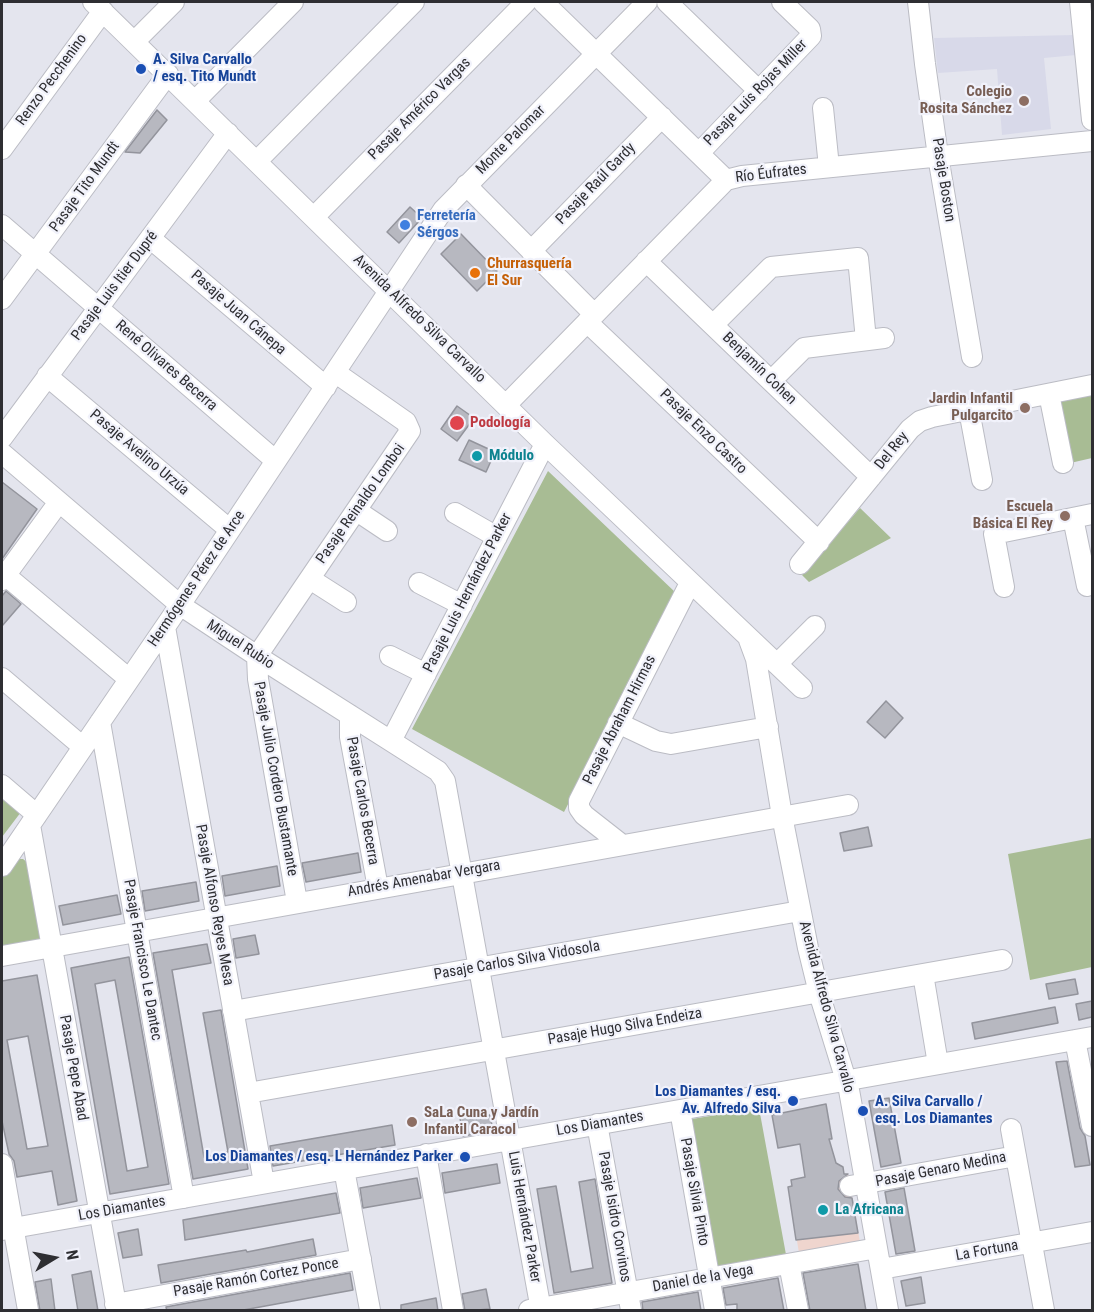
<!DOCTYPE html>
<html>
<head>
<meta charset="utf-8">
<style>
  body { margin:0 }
  #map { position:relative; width:1094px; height:1312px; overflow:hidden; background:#e4e5ee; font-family:"Roboto Condensed",sans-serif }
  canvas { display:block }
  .frame { position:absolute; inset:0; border:3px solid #2e2e32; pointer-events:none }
  .north { position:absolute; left:24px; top:1228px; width:60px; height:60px; -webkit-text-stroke:4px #f1f2fb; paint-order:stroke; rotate:80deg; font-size:16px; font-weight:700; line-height:24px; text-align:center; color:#2e2e32 }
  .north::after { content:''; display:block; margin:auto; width:21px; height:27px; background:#2e2e32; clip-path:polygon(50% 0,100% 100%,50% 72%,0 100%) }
</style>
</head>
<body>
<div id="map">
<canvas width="1094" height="1312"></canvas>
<div class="frame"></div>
<div class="north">N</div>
</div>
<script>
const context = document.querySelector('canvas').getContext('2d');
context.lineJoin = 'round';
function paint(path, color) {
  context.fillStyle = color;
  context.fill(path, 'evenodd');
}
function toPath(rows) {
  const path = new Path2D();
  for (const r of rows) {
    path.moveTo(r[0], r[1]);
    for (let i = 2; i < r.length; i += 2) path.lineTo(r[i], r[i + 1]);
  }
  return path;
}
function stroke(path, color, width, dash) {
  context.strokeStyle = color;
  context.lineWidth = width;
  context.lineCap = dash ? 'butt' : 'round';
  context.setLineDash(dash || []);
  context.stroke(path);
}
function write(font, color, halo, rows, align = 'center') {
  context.font = font + ' "Roboto Condensed",sans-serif';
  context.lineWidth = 4.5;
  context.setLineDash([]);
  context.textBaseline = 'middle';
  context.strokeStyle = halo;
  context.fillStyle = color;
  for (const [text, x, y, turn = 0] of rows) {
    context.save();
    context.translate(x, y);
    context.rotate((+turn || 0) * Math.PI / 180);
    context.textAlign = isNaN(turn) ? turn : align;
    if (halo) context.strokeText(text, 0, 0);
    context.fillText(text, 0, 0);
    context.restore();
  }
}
const commercial = toPath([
  [848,1174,860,1242,799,1253,788,1187,791,1186,791,1180,806,1177,814,1180]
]);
const built = toPath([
  [1075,35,1076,55,1044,58,1051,129,1002,135,997,69,938,73,934,38]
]);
const green = toPath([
  [1092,394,1092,458,1066,464,1056,400],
  [548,471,676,593,564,812,412,729],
  [860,508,891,538,809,582,802,575],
  [2,791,21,812,2,837],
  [1092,838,1092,967,1030,980,1008,854],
  [17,859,23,859,28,863,41,940,2,947,2,873],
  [759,1108,787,1260,713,1273,686,1120]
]);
const building = toPath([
  [157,110,167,120,140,153,125,152,157,110],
  [410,207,422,218,399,243,387,232,410,207],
  [461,234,497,271,477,291,441,254,461,234],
  [457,406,474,418,457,441,441,429,457,406],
  [469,440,495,452,486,472,459,460,469,440],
  [2,482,37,509,2,559,2,482],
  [6,591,21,604,2,626,2,596,6,591],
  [886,701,903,718,885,738,867,722,886,701],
  [868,827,872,846,844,851,840,833,868,827],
  [358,853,361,872,306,882,302,863,358,853],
  [277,866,280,886,225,896,222,876,277,866],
  [196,882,199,901,145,911,142,891,196,882],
  [117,895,121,914,63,925,59,906,117,895],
  [255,935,259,954,236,958,233,939,255,935],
  [207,944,211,963,172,970,204,1157,228,1152,203,1013,221,1010,248,1169,193,1179,153,953,207,944],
  [129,957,169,1184,110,1194,71,968,129,957],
  [115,980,148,1167,127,1171,95,984,115,980],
  [37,975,77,1201,58,1205,52,1171,17,1177,14,1161,9,1154,2,1121,2,981,37,975],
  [28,1036,48,1146,27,1149,7,1040,28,1036],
  [1075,979,1078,994,1049,999,1046,984,1075,979],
  [1092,1001,1092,1017,1079,1020,1076,1004,1092,1001],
  [1055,1007,1058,1023,975,1039,972,1023,1055,1007],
  [1067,1061,1080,1128,1085,1136,1090,1165,1075,1167,1056,1062,1067,1061],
  [889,1098,901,1163,881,1167,869,1101,889,1098],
  [826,1104,832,1139,829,1139,836,1163,843,1167,844,1174,848,1174,839,1181,838,1189,845,1197,852,1198,858,1233,796,1240,788,1187,792,1186,791,1180,805,1177,800,1144,778,1148,772,1115,826,1104],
  [490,1115,493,1131,463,1136,460,1118,470,1116,470,1119,490,1115],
  [392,1125,395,1145,273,1166,270,1146,392,1125],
  [497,1164,500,1183,445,1193,442,1173,497,1164],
  [417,1178,421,1198,363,1208,360,1188,417,1178],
  [595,1179,612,1283,554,1293,537,1189,556,1186,571,1272,593,1268,579,1182,595,1179],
  [904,1188,915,1251,896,1254,885,1192,904,1188],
  [336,1193,340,1213,185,1240,183,1220,336,1193],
  [138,1229,142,1255,123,1258,118,1233,138,1229],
  [313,1239,316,1255,161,1283,158,1265,246,1250,247,1252,313,1239],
  [858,1264,866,1311,810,1311,803,1273,858,1264],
  [91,1271,98,1311,78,1311,72,1275,91,1271],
  [350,1273,353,1290,238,1311,167,1311,166,1307,350,1273],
  [921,1277,925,1303,906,1306,901,1281,921,1277],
  [778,1278,784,1311,737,1311,737,1304,726,1305,723,1288,778,1278],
  [51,1279,55,1311,40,1311,35,1282,51,1279],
  [486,1289,490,1309,465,1311,462,1294,486,1289],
  [698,1292,701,1311,643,1311,642,1302,698,1292],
  [436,1298,438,1311,401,1311,401,1305,436,1298]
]);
const minor = toPath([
  [93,2,545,444,802,688],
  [543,2,726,180],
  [667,2,759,91],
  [918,2,925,64,938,156,972,357],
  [1080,2,1092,120],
  [134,42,174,2],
  [195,101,293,2],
  [823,108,829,167],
  [2,149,103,11],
  [699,153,811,36,810,29,782,2],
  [257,161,414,2],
  [466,185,594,314],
  [314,217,526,2],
  [2,225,276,461],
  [150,238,326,387],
  [531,251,662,117],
  [646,261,871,477],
  [2,299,168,74],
  [587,322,819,542],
  [713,325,771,267,858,258,866,340],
  [47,376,230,530],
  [771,381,804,348,884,338],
  [1049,394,1063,463],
  [506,405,726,180,742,176,1092,141],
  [969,410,982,480],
  [2,438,228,133],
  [2,453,180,605,257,656,438,771,445,781,541,1310],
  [357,511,387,531],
  [455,513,497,537],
  [1073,518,1087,586],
  [800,564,910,429,920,421,932,417,1092,385],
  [5,575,129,679],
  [310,579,346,602],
  [2,580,59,502],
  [419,583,462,605],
  [1004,587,994,534,1092,514],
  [165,627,264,1183],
  [749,640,756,659,782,816,808,948,819,993,849,1090,888,1310],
  [390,656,426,674],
  [778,663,815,626],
  [2,678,83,747],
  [350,715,350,737,378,888],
  [100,722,184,1198],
  [618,723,656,741,671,744,768,727],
  [391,741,545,444],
  [2,785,37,815],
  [30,825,117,1310],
  [621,844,584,815,579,808,579,801,690,583],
  [2,866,180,605,443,210,647,2],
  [297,902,258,679,257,656,410,431,406,422,336,373],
  [2,956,848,805],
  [923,974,938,1064],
  [233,1011,800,911],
  [1075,1040,1092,1126],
  [248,1093,1002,960],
  [680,1110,715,1310],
  [597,1124,631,1310],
  [1011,1129,1044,1310],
  [426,1154,453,1310],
  [2,1164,28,1310],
  [344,1169,370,1310],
  [850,1186,1016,1156],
  [2,1230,1092,1037],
  [789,1264,798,1310],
  [881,1269,1092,1232],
  [115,1304,361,1259],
  [529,1310,877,1248]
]);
const markers = [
  [141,69,6,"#1a4fb4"],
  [1024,101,6,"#8d6e63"],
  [405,225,6,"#3f7fe0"],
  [475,273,6,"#e8710a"],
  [1025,408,6,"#8d6e63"],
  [457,423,8,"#e0444e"],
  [477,456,6,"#0f9aa8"],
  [1065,516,6,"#8d6e63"],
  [793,1101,6,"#1a4fb4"],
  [863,1111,6,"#1a4fb4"],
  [412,1122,6,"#8d6e63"],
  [465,1157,6,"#1a4fb4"],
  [823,1210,6,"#0f9aa8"]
];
const transitNames = [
  ["A. Silva Carvallo",153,60],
  ["/ esq. Tito Mundt",153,77],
  ["Los Diamantes / esq.",781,1092,"right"],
  ["Av. Alfredo Silva",781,1109,"right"],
  ["A. Silva Carvallo /",875,1102],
  ["esq. Los Diamantes",875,1119],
  ["Los Diamantes / esq. L Hernández Parker",453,1157,"right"]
];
const streetNames = [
  ["Renzo Pecchenino",52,80,-54],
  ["Pasaje Luis Rojas Miller",756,93,-46],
  ["Pasaje Américo Vargas",420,109,-45],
  ["Monte Palomar",511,140,-45],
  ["Río Éufrates",771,174,-7],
  ["Pasaje Boston",943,180,81],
  ["Pasaje Raúl Gardy",596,184,-46],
  ["Pasaje Tito Mundt",85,187,-54],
  ["Pasaje Luis Itier Dupré",115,286,-53],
  ["Pasaje Juan Cánepa",238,313,41],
  ["Avenida Alfredo Silva Carvallo",419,319,44],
  ["René Olivares Becerra",166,366,41],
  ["Benjamín Cohen",759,369,44],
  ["Pasaje Enzo Castro",703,432,44],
  ["Del Rey",892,451,-51],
  ["Pasaje Avelino Urzúa",139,453,40],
  ["Pasaje Reinaldo Lomboi",361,504,-55],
  ["Hermógenes Pérez de Arce",197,579,-56],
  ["Pasaje Luis Hernández Parker",468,593,-63],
  ["Miguel Rubio",240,645,33],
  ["Pasaje Abraham Hirmas",620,720,-63],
  ["Pasaje Julio Cordero Bustamante",275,779,80],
  ["Pasaje Carlos Becerra",362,801,80],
  ["Andrés Amenabar Vergara",424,879,-10],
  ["Pasaje Alfonso Reyes Mesa",214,905,80],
  ["Pasaje Francisco Le Dantec",142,960,80],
  ["Pasaje Carlos Silva Vidosola",517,961,-10],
  ["Avenida Alfredo Silva Carvallo",826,1007,75],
  ["Pasaje Hugo Silva Endeiza",625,1027,-10],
  ["Pasaje Pepe Abad",73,1068,80],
  ["Los Diamantes",600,1124,-10],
  ["Pasaje Genaro Medina",941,1170,-11],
  ["Pasaje Silvia Pinto",694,1192,80],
  ["Los Diamantes",122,1209,-10],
  ["Luis Hernández Parker",524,1217,80],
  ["Pasaje Isidro Corvinos",614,1217,80],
  ["La Fortuna",987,1251,-10],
  ["Pasaje Ramón Cortez Ponce",256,1278,-10],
  ["Daniel de la Vega",703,1279,-10]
];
const educationNames = [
  ["Colegio",1012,92],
  ["Rosita Sánchez",1012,109],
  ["Jardin Infantil",1013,399],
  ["Pulgarcito",1013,416],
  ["Escuela",1053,507],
  ["Básica El Rey",1053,524],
  ["SaLa Cuna y Jardín",424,1113,"left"],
  ["Infantil Caracol",424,1130,"left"]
];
const shopNames = [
  ["Ferretería",417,216],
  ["Sérgos",417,233]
];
const foodNames = [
  ["Churrasquería",487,264],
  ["El Sur",487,281]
];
const healthNames = [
  ["Podología",470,423]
];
const cultureNames = [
  ["Módulo",489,456],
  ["La Africana",835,1210]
];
paint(commercial, '#efd5ce');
paint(built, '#d8d9e9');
paint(green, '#a8bc94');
paint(building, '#b7b8c0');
stroke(building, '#93949c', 1.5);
stroke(minor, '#bbbcc4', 22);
stroke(minor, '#fff', 20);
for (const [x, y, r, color] of markers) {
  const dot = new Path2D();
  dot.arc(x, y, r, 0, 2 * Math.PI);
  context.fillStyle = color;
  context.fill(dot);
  stroke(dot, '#f1f2fb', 2);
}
write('bold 15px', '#164399', '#f1f2fb', transitNames, 'left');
write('15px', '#2e2e32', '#f1f2fb', streetNames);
write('bold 15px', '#785e54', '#f1f2fb', educationNames, 'right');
write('bold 15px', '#366cbe', '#f1f2fb', shopNames, 'left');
write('bold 15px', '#c56008', '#f1f2fb', foodNames, 'left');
write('bold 15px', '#be3a42', '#f1f2fb', healthNames, 'left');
write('bold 15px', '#0d838f', '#f1f2fb', cultureNames, 'left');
</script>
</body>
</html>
